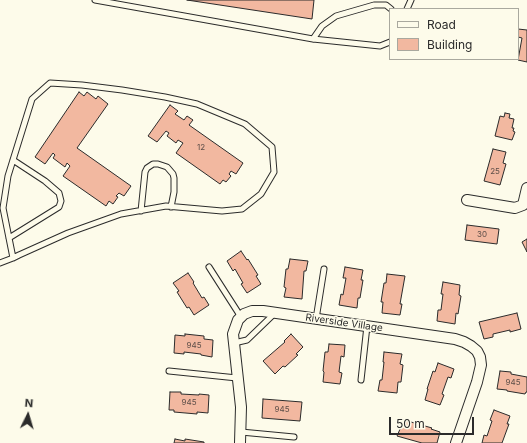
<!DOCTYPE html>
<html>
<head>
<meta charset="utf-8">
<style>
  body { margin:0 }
  #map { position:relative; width:527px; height:443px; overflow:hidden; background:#fdfbea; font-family:Inter,sans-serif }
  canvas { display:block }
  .legend { position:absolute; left:389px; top:8px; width:130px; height:52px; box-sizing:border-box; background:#fdfbea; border:1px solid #a9a89e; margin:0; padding:5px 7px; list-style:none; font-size:12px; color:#2b2b2b }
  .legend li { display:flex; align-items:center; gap:8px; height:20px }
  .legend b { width:20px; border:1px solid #a9a89e }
  .north { position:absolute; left:8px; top:395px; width:40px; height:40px; -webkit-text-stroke:3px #fdfbea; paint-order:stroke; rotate:5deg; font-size:11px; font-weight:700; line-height:16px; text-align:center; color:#2b2b2b }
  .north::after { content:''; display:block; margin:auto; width:14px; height:18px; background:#2b2b2b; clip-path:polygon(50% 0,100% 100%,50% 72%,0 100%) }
  .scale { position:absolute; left:389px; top:417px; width:85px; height:18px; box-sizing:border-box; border:2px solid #2b2b2b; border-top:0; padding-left:5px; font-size:12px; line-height:14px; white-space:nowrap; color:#2b2b2b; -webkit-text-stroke:3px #fdfbea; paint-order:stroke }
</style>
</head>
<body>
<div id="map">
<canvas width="527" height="443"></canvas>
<ul class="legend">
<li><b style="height:5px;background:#fdfbea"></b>Road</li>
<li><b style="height:11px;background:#f2b8a0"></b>Building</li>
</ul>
<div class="north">N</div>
<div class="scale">50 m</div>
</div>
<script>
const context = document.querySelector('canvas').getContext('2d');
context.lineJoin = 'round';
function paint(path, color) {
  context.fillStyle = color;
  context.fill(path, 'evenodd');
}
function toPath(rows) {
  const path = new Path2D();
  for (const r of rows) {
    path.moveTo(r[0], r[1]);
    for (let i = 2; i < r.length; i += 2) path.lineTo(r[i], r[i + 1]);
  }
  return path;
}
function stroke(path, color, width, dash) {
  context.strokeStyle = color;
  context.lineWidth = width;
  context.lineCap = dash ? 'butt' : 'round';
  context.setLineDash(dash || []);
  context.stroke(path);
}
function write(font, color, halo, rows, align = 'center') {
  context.font = font + ' Inter,sans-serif';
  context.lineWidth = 3;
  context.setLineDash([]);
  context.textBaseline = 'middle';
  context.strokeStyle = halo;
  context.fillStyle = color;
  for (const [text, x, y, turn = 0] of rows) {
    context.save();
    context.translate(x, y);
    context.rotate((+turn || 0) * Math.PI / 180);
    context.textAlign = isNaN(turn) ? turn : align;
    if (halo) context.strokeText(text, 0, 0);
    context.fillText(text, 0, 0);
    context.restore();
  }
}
const building = toPath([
  [187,0,314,0,312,19,187,0],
  [518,29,527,30,527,62,518,60,522,38,518,37,518,29],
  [79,92,84,96,87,92,96,99,98,96,108,104,77,148,131,186,124,196,119,193,116,196,118,197,113,204,109,201,106,206,63,176,70,166,67,163,65,167,53,158,55,155,53,153,45,164,35,157,79,92],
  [170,105,178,111,175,114,184,120,187,116,193,120,189,125,243,163,236,174,231,171,229,174,231,176,226,182,223,180,220,184,176,153,183,143,178,140,176,143,167,136,169,133,166,131,157,142,148,136,170,105],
  [505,113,510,114,509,118,514,119,512,128,514,128,513,131,515,132,512,140,495,136,500,116,504,117,505,113],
  [493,149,506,152,503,163,506,164,500,185,484,181,493,149],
  [467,225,499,229,497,244,465,240,467,225],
  [527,239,527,252,522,242,527,239],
  [241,251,247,260,248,259,258,275,256,276,261,284,247,293,241,284,243,283,235,269,233,271,227,261,241,251],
  [290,259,308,261,306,271,304,271,302,299,284,297,286,288,284,287,286,269,288,269,290,259],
  [345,267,363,270,361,280,363,280,360,298,358,298,357,308,339,305,341,294,343,295,346,278,343,278,345,267],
  [188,273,194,282,193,283,202,298,204,297,209,305,194,315,189,307,187,308,177,292,179,291,173,283,188,273],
  [387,274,405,276,400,304,402,304,400,315,382,313,383,302,381,302,384,283,386,283,387,274],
  [443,282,460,285,459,295,461,296,458,314,456,313,455,324,437,321,438,310,441,310,443,294,441,294,443,282],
  [517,313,521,329,510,332,510,330,493,334,493,337,484,339,479,322,517,313],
  [185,334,204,336,204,339,213,340,212,357,201,355,201,354,184,352,184,354,174,353,175,335,185,336,185,334],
  [291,334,303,347,296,354,298,355,285,367,283,366,275,374,263,361,285,342,284,341,291,334],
  [329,344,345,345,344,357,341,356,339,372,342,373,340,384,323,382,324,372,323,371,325,352,328,352,329,344],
  [384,352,402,354,400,364,403,365,401,382,398,382,397,393,378,391,380,380,382,380,384,362,383,362,384,352],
  [438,363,454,369,451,378,448,377,442,394,444,395,440,405,425,400,428,389,427,389,433,371,435,372,438,363],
  [500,371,511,372,511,374,527,377,527,392,526,392,525,394,507,391,507,390,497,389,500,371],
  [170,392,181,392,181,394,199,395,199,394,209,395,208,413,197,412,197,414,174,412,174,410,169,410,170,392],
  [263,399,302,402,300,421,262,418,263,399],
  [494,410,510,416,507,424,509,424,502,443,482,443,484,435,487,436,492,421,490,420,494,410],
  [404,420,432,428,431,429,440,432,437,443,422,443,397,436,404,420],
  [175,439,185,441,185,439,204,442,204,443,174,443,175,439]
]);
const lane = toPath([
  [95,0,313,39,380,46,390,42],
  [407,9,411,0],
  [313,39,322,26,336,16,374,5,386,5,391,9],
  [141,211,145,172,147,168,153,164,158,164,167,167,173,174,174,178,174,192,171,207],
  [9,238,59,207,61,201,59,193,45,181,13,160],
  [0,263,13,258,19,255,68,233,121,214,166,206,222,211,242,209,261,194,274,172,272,147,245,124,197,104,165,97,122,90,82,85,50,83,32,99,8,176,3,208,13,258],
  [209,267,241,317],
  [316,319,324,269],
  [234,343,247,340,275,313],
  [169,371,237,378],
  [361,380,367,326],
  [241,432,294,437]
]);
const street = toPath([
  [467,200,515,208,523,205,527,188],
  [240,443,241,407,233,334,238,320,244,314,252,311,263,311,455,339,464,342,471,346,477,351,480,357,481,365,477,382,456,443]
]);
const numberNames = [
  ["12",201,148],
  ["25",495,172],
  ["30",482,235],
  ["945",194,346],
  ["945",513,383],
  ["945",189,403],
  ["945",282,410]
];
const streetNames = [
  ["Riverside Village",344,323,8]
];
paint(building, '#f2b8a0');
stroke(building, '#2b2b2b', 1);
stroke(lane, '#2b2b2b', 7);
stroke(street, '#2b2b2b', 12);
stroke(lane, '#fdfbea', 5);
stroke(street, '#fdfbea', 10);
write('8px', '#5d4e48', null, numberNames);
write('10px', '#2b2b2b', '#fdfbea', streetNames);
</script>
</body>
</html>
